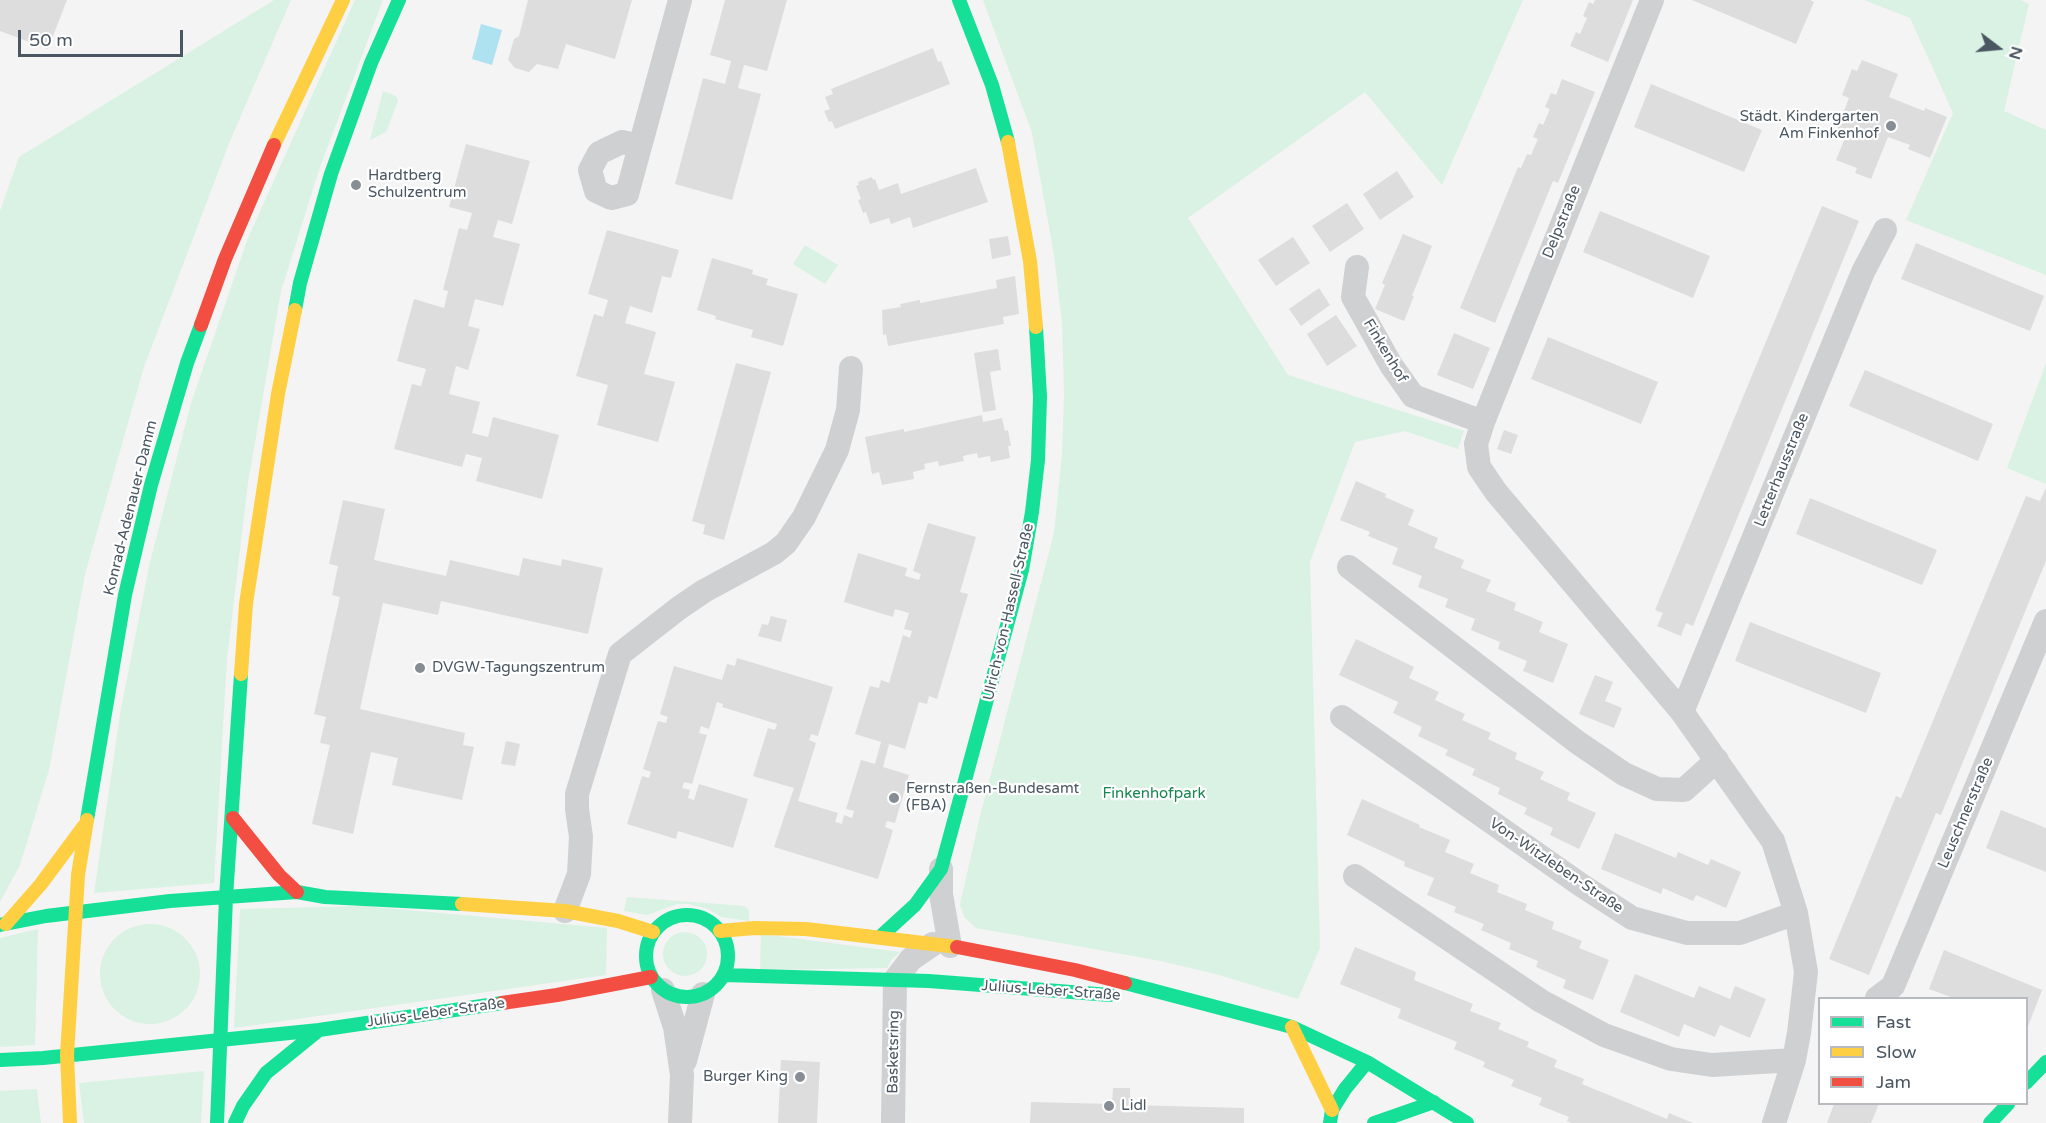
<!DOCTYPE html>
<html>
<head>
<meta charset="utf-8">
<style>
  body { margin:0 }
  #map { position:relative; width:2046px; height:1123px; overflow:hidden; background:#f4f4f4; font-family:"Varela Round",sans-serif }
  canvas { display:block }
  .legend { position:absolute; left:1818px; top:997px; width:210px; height:108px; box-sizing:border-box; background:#fff; border:2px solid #b7bbc0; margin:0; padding:8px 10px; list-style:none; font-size:18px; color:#4a5661 }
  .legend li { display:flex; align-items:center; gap:12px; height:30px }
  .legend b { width:30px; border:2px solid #b7bbc0 }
  .north { position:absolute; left:1968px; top:18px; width:60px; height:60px; -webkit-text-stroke:4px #fff; paint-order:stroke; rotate:106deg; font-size:16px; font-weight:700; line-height:24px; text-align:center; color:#4a5661 }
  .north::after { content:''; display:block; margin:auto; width:21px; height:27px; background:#4a5661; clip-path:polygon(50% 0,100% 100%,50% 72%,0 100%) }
  .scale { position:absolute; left:18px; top:30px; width:165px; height:27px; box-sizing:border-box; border:3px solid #4a5661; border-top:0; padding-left:8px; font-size:18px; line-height:21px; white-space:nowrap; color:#4a5661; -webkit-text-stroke:4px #fff; paint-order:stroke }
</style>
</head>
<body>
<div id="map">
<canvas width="2046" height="1123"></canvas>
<ul class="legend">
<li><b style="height:8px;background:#16e098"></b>Fast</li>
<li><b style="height:8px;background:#ffcf43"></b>Slow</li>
<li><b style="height:8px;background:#f24e42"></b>Jam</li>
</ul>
<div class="north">N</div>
<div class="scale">50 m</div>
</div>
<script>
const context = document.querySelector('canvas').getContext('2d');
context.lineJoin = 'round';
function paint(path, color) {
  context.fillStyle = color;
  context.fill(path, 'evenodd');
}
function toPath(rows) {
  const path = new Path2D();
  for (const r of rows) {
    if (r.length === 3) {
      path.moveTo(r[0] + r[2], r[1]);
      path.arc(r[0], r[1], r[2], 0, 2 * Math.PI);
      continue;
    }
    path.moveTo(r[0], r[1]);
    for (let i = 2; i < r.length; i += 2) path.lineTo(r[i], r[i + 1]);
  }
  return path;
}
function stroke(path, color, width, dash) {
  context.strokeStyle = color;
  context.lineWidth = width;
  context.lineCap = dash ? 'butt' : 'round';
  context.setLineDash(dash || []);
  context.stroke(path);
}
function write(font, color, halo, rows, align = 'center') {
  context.font = font + ' "Varela Round",sans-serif';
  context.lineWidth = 4.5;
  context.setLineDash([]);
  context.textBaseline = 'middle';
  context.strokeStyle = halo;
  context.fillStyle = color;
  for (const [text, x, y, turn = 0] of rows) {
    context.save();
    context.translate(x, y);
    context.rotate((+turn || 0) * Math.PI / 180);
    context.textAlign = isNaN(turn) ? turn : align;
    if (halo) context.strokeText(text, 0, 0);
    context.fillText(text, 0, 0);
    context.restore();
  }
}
const green = toPath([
  [274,0,291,0,230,141,144,367,85,574,49,770,20,865,0,902,0,211,19,157],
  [355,0,383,0,320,167,281,291,248,483,227,659,214,883,94,893,121,708,150,562,191,403,248,238],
  [983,0,1523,0,1442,185,1365,92,1188,218,1288,375,1464,431,1458,449,1405,431,1355,442,1310,562,1320,948,1298,999,1219,975,1161,961,976,928,964,917,960,904,981,812,1054,533,1062,454,1064,394,1062,323,1054,255,1032,133],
  [1864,0,2020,0,2029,4,2004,111,2046,130,2046,275,1906,220,1953,113,1910,18],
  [383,91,396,96,398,101,386,132,370,140],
  [805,245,838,265,825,284,793,264],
  [2046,363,2046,484,2007,468],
  [627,897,745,906,749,910,749,921,721,917,708,909,689,904,677,904,647,915,624,911],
  [363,906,607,928,606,975,234,1028,240,909],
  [150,974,50],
  [38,929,35,1045,0,1047,0,938],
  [685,954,22],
  [761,934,901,952,893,958,887,968,760,970],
  [204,1071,201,1123,84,1123,79,1083],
  [37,1089,41,1123,0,1123,0,1091]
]);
const water = toPath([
  [481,24,502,30,492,65,472,59]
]);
const building = toPath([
  [0,0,67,0,48,49,0,31],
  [528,0,632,0,615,59,566,44,558,69,537,64,529,72,515,68,508,60,514,39,519,36],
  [725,0,787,0,767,71,744,65,738,88,761,94,732,200,675,184,703,78,725,84,731,61,710,55],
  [1595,0,1633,0,1608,62,1570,46,1576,32,1580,34,1587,18,1583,16,1589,2,1593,4],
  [1692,0,1810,0,1814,2,1796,44],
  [933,48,938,62,941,61,950,84,835,129,832,121,829,122,824,111,830,109,825,97,833,94,831,89],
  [1862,60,1898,74,1889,97,1924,111,1925,108,1947,117,1930,158,1908,149,1910,145,1888,137,1871,179,1855,173,1857,168,1836,160,1845,138,1835,134,1849,98,1842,95,1852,69,1857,71],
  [1562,79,1595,92,1558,183,1553,181,1495,323,1460,308,1518,167,1521,168,1527,154,1531,155,1538,139,1533,137,1539,123,1543,125,1550,109,1545,107,1551,93,1556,95],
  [1651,84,1762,130,1744,172,1634,127],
  [466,144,530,161,512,224,498,220,493,237,520,244,503,306,475,299,468,326,480,329,468,370,456,366,449,394,480,402,472,433,488,437,493,417,559,435,542,499,476,481,482,458,466,454,462,467,394,449,412,384,421,386,426,369,397,361,414,299,444,308,448,291,443,290,459,228,467,230,472,213,449,207],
  [976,168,988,202,913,228,910,217,891,224,889,218,870,224,866,212,863,213,858,200,861,199,856,186,859,185,858,182,872,177,873,180,875,179,879,190,898,183,901,194],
  [1397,171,1414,197,1380,220,1363,194],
  [1347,203,1364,229,1330,252,1312,226],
  [1822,206,1859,221,1702,604,1693,626,1686,623,1681,636,1657,626,1663,613,1655,610],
  [1600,211,1710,256,1693,298,1583,252],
  [607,230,679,250,671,278,662,276,652,313,630,306,625,323,656,332,644,374,675,382,658,442,597,425,608,385,576,376,594,314,603,317,608,300,588,294],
  [1403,234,1432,246,1412,296,1414,296,1404,321,1375,309,1385,285,1382,283],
  [1008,236,1011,255,992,259,989,239],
  [1293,237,1310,263,1276,286,1258,260],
  [1916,243,2044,296,2030,331,1901,279],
  [712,258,753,270,752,274,768,279,766,285,798,294,783,346,751,337,753,330,715,319,716,316,697,310],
  [1015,276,1019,314,1003,317,1004,324,888,346,886,334,883,335,882,310,901,307,900,304,920,300,920,303,997,288,996,280],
  [1319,288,1330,305,1301,326,1289,309],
  [1336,315,1357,346,1327,366,1307,334],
  [1454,333,1490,348,1473,389,1437,375],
  [1548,337,1658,382,1641,424,1531,379],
  [998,349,1001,370,990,372,996,410,983,412,974,353],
  [736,363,771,372,724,540,703,534,705,525,692,521],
  [1865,370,1993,424,1978,461,1849,406],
  [982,415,983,422,1002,418,1005,431,1008,430,1011,446,1008,446,1010,458,991,462,990,456,978,458,977,453,963,456,964,461,939,466,938,461,924,464,925,469,913,472,914,479,882,485,879,472,872,474,865,437,904,429,904,432],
  [1504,430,1518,435,1511,454,1497,449],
  [1356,481,1386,494,1385,497,1414,510,1408,525,1438,538,1434,548,1464,560,1461,568,1491,580,1486,591,1516,603,1514,610,1543,622,1539,632,1568,644,1553,683,1523,671,1527,661,1498,649,1500,642,1471,630,1475,619,1445,607,1448,599,1418,587,1422,576,1392,564,1398,548,1368,536,1370,532,1340,520],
  [2046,488,2046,561,1941,815,1936,813,1869,975,1829,959,1896,796,1901,798,2026,496,2040,501],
  [1810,498,1937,550,1922,585,1796,534],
  [343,500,385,509,374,560,446,576,450,560,519,576,523,558,561,566,562,559,603,568,588,634,441,601,438,615,383,603,360,709,465,733,463,745,474,747,462,800,392,785,398,758,371,752,353,834,312,824,330,745,320,743,326,717,314,714,340,597,332,595,338,566,329,564],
  [928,523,976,537,960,592,968,594,937,699,929,696,927,704,919,702,905,749,889,744,883,767,909,775,895,823,887,821,885,827,893,830,878,879,774,847,794,788,753,776,768,728,775,730,777,724,722,707,723,704,717,702,709,729,701,726,699,733,707,735,692,784,684,782,682,788,690,790,688,798,694,800,699,784,748,799,733,848,678,831,676,839,627,824,642,776,649,778,651,772,643,769,658,721,666,723,668,717,660,714,674,666,722,680,727,664,735,666,737,658,833,687,818,736,811,734,809,740,816,743,798,801,838,813,835,822,842,824,844,815,852,818,854,811,846,809,861,760,875,764,881,742,855,734,870,686,879,688,881,680,889,683,903,635,910,638,912,631,904,629,909,613,895,609,893,617,844,602,858,553,907,568,905,576,919,580,921,574,913,571],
  [771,616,787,620,781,642,758,636,762,624,768,625],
  [1750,622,1881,673,1866,713,1735,661],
  [1356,639,1414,667,1409,678,1439,692,1435,700,1465,714,1462,720,1491,733,1488,739,1517,753,1515,759,1544,772,1540,779,1570,793,1567,800,1596,813,1579,849,1550,835,1553,828,1524,814,1527,808,1498,794,1500,788,1472,775,1475,769,1445,755,1448,750,1418,736,1422,727,1393,713,1398,702,1339,675],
  [1595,675,1613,682,1605,701,1622,708,1614,728,1579,714],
  [506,741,520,744,515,766,501,764],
  [1362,799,1420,825,1419,827,1450,840,1445,852,1474,864,1470,873,1499,885,1497,892,1527,904,1525,910,1554,922,1552,929,1582,941,1579,948,1609,960,1593,1000,1563,988,1566,980,1536,967,1538,961,1509,949,1511,943,1481,930,1484,924,1454,912,1456,907,1427,895,1434,878,1404,866,1405,862,1347,835],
  [2001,810,2046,828,2046,872,1986,848],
  [1615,833,1676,858,1678,852,1708,865,1711,859,1741,872,1726,908,1696,895,1693,901,1663,888,1661,894,1601,869],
  [1355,947,1416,972,1414,980,1473,1004,1470,1011,1501,1023,1498,1029,1529,1042,1527,1047,1557,1060,1554,1067,1584,1079,1582,1084,1667,1119,1669,1113,1693,1123,1571,1123,1567,1121,1569,1117,1539,1105,1542,1098,1511,1086,1514,1080,1483,1067,1485,1062,1454,1049,1457,1042,1398,1018,1401,1009,1340,984],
  [1944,950,2042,990,2027,1029,2026,998,1953,998,1929,989],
  [1635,974,1694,998,1699,986,1730,999,1735,986,1766,999,1750,1038,1720,1025,1715,1037,1684,1024,1679,1037,1620,1012],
  [781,1060,820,1062,817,1123,778,1123],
  [1113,1088,1130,1088,1130,1105,1244,1108,1244,1123,1030,1123,1031,1102,1112,1104],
  [1834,1104,1879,1104,1871,1123,1827,1123]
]);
const street = toPath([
  [1652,0,1483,422,1476,444,1479,467,1496,492,1682,712,1773,841,1796,913,1806,972,1799,1033,1794,1060,1774,1123],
  [640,146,622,142,599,153,590,170,596,191,611,198,627,194,680,0],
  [1357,267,1353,297,1391,365,1413,396,1483,422],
  [1349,567,1577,742,1624,774,1657,789,1684,790,1717,760],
  [1682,712,1863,272,1885,230],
  [1342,717,1581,885,1632,918,1687,933,1740,933,1796,913],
  [941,869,941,894,950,946],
  [1355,876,1541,1001,1604,1035,1671,1059,1712,1065,1794,1060],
  [565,911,579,874,581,837,577,809,577,794,620,654,679,608,704,591,774,553,786,543,804,517,837,450,848,410,851,368],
  [663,990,675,1027,682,1075,680,1123],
  [1877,998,1893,986,2046,621],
  [685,1061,703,994],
  [893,1123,895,980,911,959,933,944]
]);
const fast = toPath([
  [959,0,992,85,1008,142],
  [295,310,300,283,331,174,371,63,399,0],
  [87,820,125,595,151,485,187,363,201,325],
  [687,956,41],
  [0,925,46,916,170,901,297,892,325,897,462,904],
  [880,937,915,905,941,869,1022,570,1032,512,1038,460,1040,397,1036,327],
  [724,975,929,981,1110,995],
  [1125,983,1292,1027,1367,1062,1467,1123],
  [0,1060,43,1058,319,1030,502,1003],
  [2026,1083,2046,1062],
  [217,1123,226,897,241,674],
  [235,1123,243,1106,266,1073,319,1030],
  [1330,1123,1332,1110,1345,1089,1367,1062],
  [1374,1123,1434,1102],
  [1990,1123,2008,1104]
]);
const slow = toPath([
  [1008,142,1030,261,1036,327],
  [274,145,343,0],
  [241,674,246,604,278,394,295,310],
  [462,904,565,911,618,921,653,932],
  [6,924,41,884,84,826],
  [720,931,754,928,806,929,957,947],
  [1292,1027,1332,1110],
  [70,1123,67,1055,78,875,87,820]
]);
const jam = toPath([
  [201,325,225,259,274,145],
  [233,818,279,875,297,892],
  [957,947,1075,970,1125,983],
  [502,1003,557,995,651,977]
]);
const markers = [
  [1891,126,6,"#868d94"],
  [356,185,6,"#868d94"],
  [420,668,6,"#868d94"],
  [894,798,6,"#868d94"],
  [800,1077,6,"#868d94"],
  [1109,1106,6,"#868d94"]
];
const poiNames = [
  ["Städt. Kindergarten",1879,117,"right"],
  ["Am Finkenhof",1879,134,"right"],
  ["Hardtberg",368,176],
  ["Schulzentrum",368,193],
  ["DVGW-Tagungszentrum",432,668],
  ["Fernstraßen-Bundesamt",906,789],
  ["(FBA)",906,806],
  ["Burger King",788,1077,"right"],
  ["Lidl",1121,1106]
];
const streetNames = [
  ["Delpstraße",1562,222,-68],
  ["Finkenhof",1385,351,59],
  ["Letterhausstraße",1782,470,-68],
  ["Konrad-Adenauer-Damm",131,508,-76],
  ["Ulrich-von-Hassell-Straße",1009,612,-77],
  ["Leuschnerstraße",1966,813,-67],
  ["Von-Witzleben-Straße",1556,866,34],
  ["Julius-Leber-Straße",1051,991,4],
  ["Julius-Leber-Straße",436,1013,-8],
  ["Basketsring",894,1052,-89]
];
const parkNames = [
  ["Finkenhofpark",1154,794]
];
paint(green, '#d9f2e3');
paint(water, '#aee2f0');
paint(building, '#ddddde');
stroke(street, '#ced0d2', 24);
stroke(fast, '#16e098', 14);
stroke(slow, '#ffcf43', 14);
stroke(jam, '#f24e42', 14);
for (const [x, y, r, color] of markers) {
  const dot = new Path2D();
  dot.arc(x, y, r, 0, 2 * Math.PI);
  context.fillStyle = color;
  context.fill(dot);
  stroke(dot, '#fff', 2);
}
write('15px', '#4a5661', '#fff', poiNames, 'left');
write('15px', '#4a5661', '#fff', streetNames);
write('15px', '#17864f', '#fff', parkNames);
</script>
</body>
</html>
